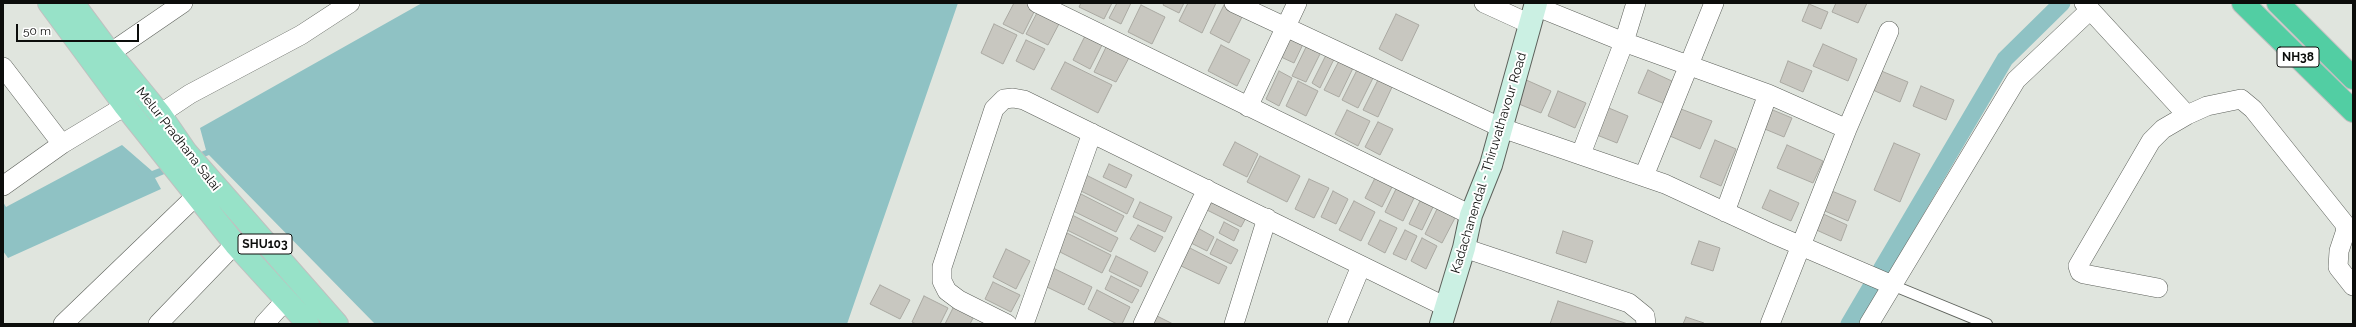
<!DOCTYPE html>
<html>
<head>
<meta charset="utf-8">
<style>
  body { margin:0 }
  #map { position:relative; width:2356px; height:327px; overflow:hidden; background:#e0e5de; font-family:Raleway,sans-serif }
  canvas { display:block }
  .frame { position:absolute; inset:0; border:4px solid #0c0d0b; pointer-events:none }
  .scale { position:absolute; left:16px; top:24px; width:123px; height:18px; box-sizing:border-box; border:2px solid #0c0d0b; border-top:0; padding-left:5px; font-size:12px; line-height:14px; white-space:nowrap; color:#0c0d0b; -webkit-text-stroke:3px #fff; paint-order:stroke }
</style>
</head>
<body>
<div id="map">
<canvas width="2356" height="327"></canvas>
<div class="frame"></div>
<div class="scale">50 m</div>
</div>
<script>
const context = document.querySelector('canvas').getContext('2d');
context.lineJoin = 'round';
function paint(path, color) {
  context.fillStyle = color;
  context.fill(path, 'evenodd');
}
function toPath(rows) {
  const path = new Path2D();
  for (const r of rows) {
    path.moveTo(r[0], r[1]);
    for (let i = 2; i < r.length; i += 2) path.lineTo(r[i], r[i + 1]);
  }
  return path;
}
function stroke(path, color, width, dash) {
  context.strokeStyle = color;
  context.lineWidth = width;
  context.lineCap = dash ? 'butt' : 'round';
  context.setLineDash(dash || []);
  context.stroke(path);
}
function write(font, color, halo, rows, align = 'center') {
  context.font = font + ' Raleway,sans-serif';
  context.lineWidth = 4;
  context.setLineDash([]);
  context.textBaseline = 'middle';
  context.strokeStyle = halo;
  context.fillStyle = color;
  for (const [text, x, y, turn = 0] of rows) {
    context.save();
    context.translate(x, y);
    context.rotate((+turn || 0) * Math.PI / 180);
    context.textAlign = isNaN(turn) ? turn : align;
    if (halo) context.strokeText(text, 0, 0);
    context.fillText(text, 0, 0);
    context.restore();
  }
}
const water = toPath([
  [422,3,958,3,847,324,375,324,209,155,155,178,161,189,8,258,3,251,3,202,6,207,122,145,152,171,206,150,200,128]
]);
const canal = toPath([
  [1849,324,2005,59,2062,3]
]);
const building = toPath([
  [1014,3,1027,3,1036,8,1023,34,1003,24,1014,3],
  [1081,3,1112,3,1104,19,1079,7,1081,3],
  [1117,3,1131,3,1121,24,1109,18,1117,3],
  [1164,3,1184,3,1179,13,1163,5,1164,3],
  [1188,3,1216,3,1202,33,1179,21,1188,3],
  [1225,3,1245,11,1229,43,1210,33,1225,3],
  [1836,3,1867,3,1858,23,1832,12,1836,3],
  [1809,4,1828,12,1821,29,1802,21,1809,4],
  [1141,5,1165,17,1152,44,1128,32,1141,5],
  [1039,9,1061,20,1048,45,1026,34,1039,9],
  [1396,14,1419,25,1402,61,1379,49,1396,14],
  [994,24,1017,35,1003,64,981,53,994,24],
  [1086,34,1103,43,1090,69,1073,60,1086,34],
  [1292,34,1305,40,1294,63,1281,57,1292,34],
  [1026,40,1045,49,1034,70,1016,61,1026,40],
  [1108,43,1131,54,1116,82,1094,72,1108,43],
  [1308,43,1322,50,1306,82,1292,76,1308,43],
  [1823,44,1857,59,1848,81,1813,66,1823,44],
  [1221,45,1250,60,1237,86,1208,71,1221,45],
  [1328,51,1336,55,1320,88,1312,83,1328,51],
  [1340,59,1354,66,1339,97,1324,90,1340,59],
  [1788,61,1812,71,1803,92,1780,82,1788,61],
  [1065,62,1112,85,1098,113,1051,89,1065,62],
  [1359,66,1375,74,1358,108,1342,100,1359,66],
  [1874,68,1908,82,1900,102,1866,87,1874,68],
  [1648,70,1674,82,1665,104,1638,93,1648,70],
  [1279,71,1292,78,1279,106,1266,99,1279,71],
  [1379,78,1393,85,1378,117,1363,110,1379,78],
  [1524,79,1551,91,1541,113,1514,102,1524,79],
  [1298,81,1318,91,1306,116,1286,106,1298,81],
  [1921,86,1954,100,1946,120,1913,106,1921,86],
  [1558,91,1586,103,1575,128,1548,116,1558,91],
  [1604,106,1628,116,1617,143,1592,133,1604,106],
  [1768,108,1792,118,1784,137,1760,127,1768,108],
  [1681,109,1712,121,1700,149,1670,136,1681,109],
  [1347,110,1370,121,1358,146,1335,134,1347,110],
  [1378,122,1393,129,1380,155,1365,147,1378,122],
  [1715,140,1736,149,1721,186,1700,177,1715,140],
  [1235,142,1258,154,1247,177,1223,165,1235,142],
  [1894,143,1920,154,1900,202,1874,190,1894,143],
  [1787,145,1823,161,1813,183,1777,168,1787,145],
  [1260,156,1300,176,1287,202,1247,182,1260,156],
  [1109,164,1132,175,1126,188,1103,177,1109,164],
  [1086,175,1134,199,1127,214,1079,190,1086,175],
  [1376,176,1393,185,1382,207,1365,198,1376,176],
  [1309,179,1329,188,1314,218,1295,209,1309,179],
  [1396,189,1414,198,1403,221,1385,212,1396,189],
  [1827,189,1856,201,1848,221,1818,208,1827,189],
  [1770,190,1799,203,1791,221,1762,208,1770,190],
  [1333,191,1348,199,1336,224,1321,217,1333,191],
  [1077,192,1124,216,1116,232,1069,209,1077,192],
  [1212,196,1248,214,1241,227,1205,209,1212,196],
  [1354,201,1375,212,1361,241,1339,230,1354,201],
  [1420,201,1433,207,1422,230,1409,224,1420,201],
  [1140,202,1172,217,1165,232,1133,217,1140,202],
  [1438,207,1456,216,1442,243,1425,234,1438,207],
  [1819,212,1847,225,1841,241,1812,228,1819,212],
  [1068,213,1118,238,1111,252,1061,227,1068,213],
  [1380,220,1397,228,1385,253,1368,244,1380,220],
  [1224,222,1239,230,1234,241,1219,233,1224,222],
  [1138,225,1163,237,1155,252,1130,239,1138,225],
  [1194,226,1214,237,1207,251,1187,241,1194,226],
  [1405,230,1417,236,1406,260,1393,254,1405,230],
  [1563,231,1593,241,1586,263,1556,253,1563,231],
  [1067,233,1111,255,1102,273,1058,251,1067,233],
  [1422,238,1437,246,1426,269,1411,261,1422,238],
  [1217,239,1238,250,1231,264,1210,254,1217,239],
  [1699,241,1720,248,1713,271,1691,264,1699,241],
  [1188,247,1227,267,1219,284,1179,265,1188,247],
  [1006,249,1030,261,1016,289,993,277,1006,249],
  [1116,256,1148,272,1141,287,1109,271,1116,256],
  [1053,268,1092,287,1084,305,1045,286,1053,268],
  [1111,276,1139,290,1132,303,1105,289,1111,276],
  [993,282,1020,295,1011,312,985,299,993,282],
  [880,285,910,300,900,319,870,304,880,285],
  [1097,290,1130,307,1122,324,1117,324,1088,309,1097,290],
  [924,296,948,308,940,324,916,324,912,322,924,296],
  [1558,301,1628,324,1550,324,1558,301],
  [954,306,974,316,970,324,945,324,954,306],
  [1157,316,1173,324,1153,324,1157,316],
  [1686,317,1704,323,1704,324,1683,324,1686,317]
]);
const lane = toPath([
  [1892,285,1987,324]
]);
const street = toPath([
  [1037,3,1471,215],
  [1234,3,1502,128,1665,184,1771,233,1892,285],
  [1484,3,1530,24],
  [2084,3,2187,115],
  [1535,6,1624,42,1768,94,1847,129],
  [110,53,183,3],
  [3,67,62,144],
  [1248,107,1297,3],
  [160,114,190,94,301,35,350,3],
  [1581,154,1624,42,1636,3],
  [1644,176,1714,3],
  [3,186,62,144,125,106],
  [1725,212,1768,94],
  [1464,248,1629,303,1645,316,1646,324],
  [2158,288,2084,274,2080,272,2078,266,2151,141,2163,129,2187,115,2207,106,2241,99,2253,109,2344,223,2346,230,2339,251,2338,267,2353,286],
  [63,324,197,195],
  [158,324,235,244],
  [264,324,286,300],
  [1007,324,959,300,947,291,942,281,942,267,994,109,1004,99,1013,98,1024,100,1446,307],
  [1024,324,1092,133],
  [1143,324,1207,189],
  [1234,324,1267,218],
  [1337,324,1361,266],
  [1770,324,1847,129,1889,31],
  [1869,324,2016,80,2090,10]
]);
const secondary = toPath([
  [1441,324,1464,248,1471,215,1491,165,1536,3]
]);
const primary = toPath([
  [49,3,125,106,235,244,308,324],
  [73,3,110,53,160,114,186,152,337,324]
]);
const highway = toPath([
  [2243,3,2353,111],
  [2278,3,2353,78]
]);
const shields = [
  [2298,57,42],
  [265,244,54]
];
const shieldNames = [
  ["NH38",2298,57],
  ["SHU103",265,244]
];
const streetNames = [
  ["Melur Pradhana Salai",178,139,52],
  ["Kadachanendal - Thiruvathavour Road",1489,163,-73]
];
paint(water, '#8fc2c4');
stroke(canal, '#8fc2c4', 17);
paint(building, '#c8c7c0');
stroke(building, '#aaa9a2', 1);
stroke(lane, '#5d615b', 12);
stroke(street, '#5d615b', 20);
stroke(secondary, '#5d615b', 24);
stroke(primary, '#c0c0c0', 24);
stroke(highway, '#c0c0c0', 24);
stroke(lane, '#fff', 10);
stroke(street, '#fff', 19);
stroke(secondary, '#cbf0e3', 22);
stroke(primary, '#97e2c8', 22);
stroke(highway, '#52cea3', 22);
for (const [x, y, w] of shields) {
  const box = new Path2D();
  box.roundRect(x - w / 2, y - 10, w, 20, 3);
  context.fillStyle = '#fff';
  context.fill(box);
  stroke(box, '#0c0d0b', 1);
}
write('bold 12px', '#0c0d0b', null, shieldNames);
write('13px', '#0c0d0b', '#fff', streetNames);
</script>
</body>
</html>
